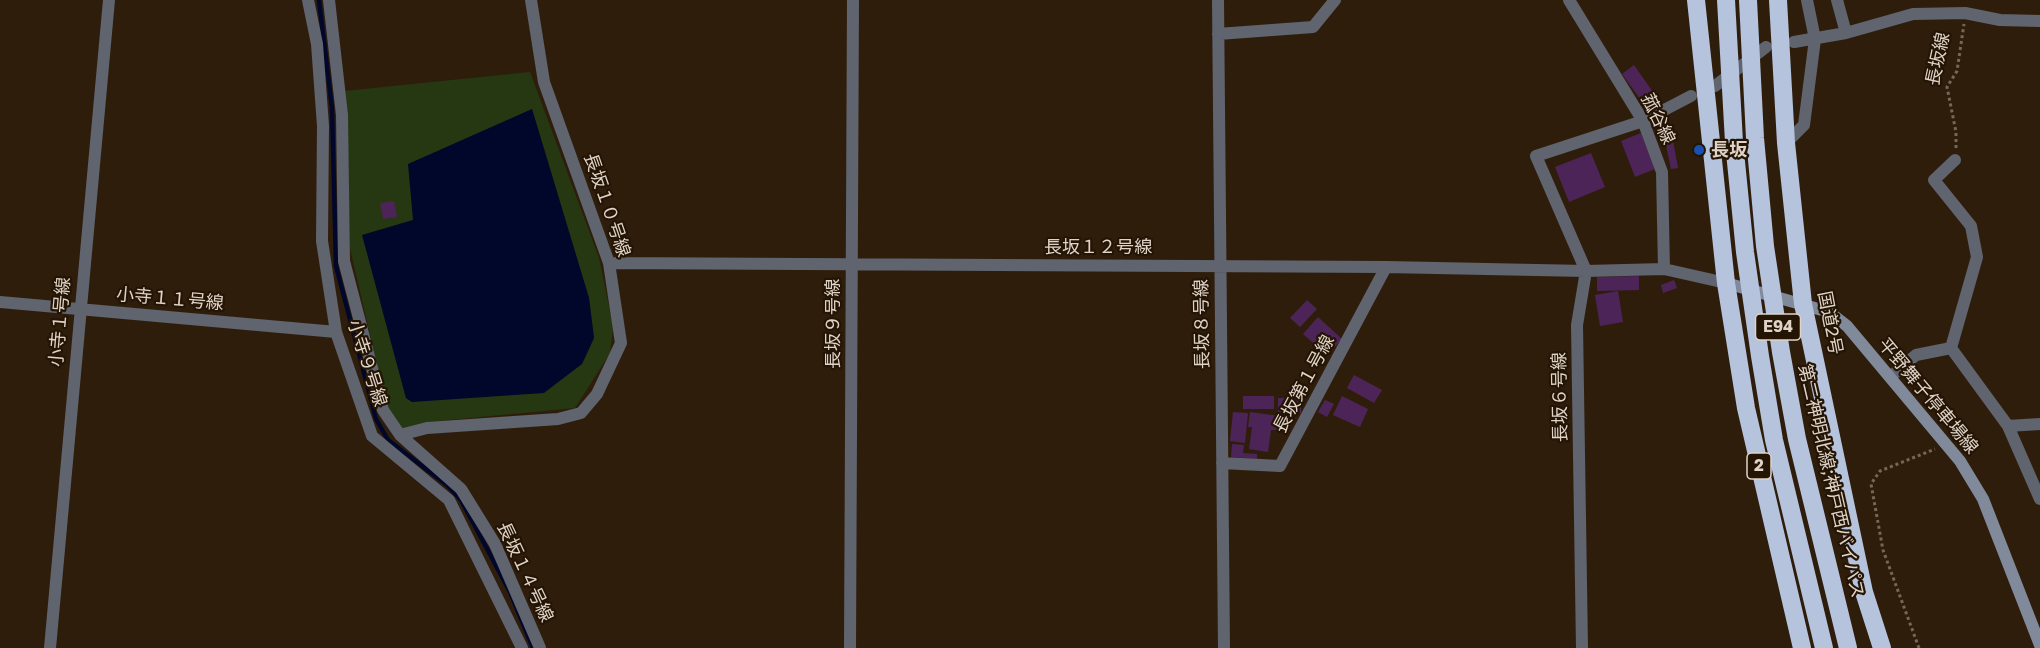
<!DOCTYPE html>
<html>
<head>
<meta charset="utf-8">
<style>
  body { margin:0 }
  canvas { display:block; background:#2f1d0c }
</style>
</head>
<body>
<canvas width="2040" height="648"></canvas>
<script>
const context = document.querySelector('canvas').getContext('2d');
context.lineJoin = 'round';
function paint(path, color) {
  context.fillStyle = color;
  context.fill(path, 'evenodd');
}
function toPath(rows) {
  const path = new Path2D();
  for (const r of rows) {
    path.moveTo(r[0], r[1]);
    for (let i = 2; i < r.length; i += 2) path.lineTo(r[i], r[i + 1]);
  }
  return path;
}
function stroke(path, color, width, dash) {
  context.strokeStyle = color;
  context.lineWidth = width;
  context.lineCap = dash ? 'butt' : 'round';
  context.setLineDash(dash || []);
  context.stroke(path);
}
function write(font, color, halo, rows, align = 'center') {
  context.font = font + ' "Golos Text","Noto Sans JP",sans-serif';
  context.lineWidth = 4.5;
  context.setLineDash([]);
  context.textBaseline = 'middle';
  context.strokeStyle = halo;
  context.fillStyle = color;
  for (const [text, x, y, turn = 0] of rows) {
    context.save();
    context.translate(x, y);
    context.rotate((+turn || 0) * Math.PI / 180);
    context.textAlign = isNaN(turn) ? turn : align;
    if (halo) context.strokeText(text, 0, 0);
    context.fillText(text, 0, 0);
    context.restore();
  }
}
const green = toPath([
  [530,72,599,258,613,326,610,353,575,408,427,422,400,430,387,408,350,248,345,91],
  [532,109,589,298,594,338,582,364,412,402,406,398,363,235,413,220]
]);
const water = toPath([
  [532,109,589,298,594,338,582,364,544,393,412,402,406,398,362,235,413,220,408,164]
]);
const stream = toPath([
  [319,0,332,108,336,266,376,419,388,440,447,485,461,500,510,592,533,648]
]);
const building = toPath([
  [1634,65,1655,95,1643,103,1622,74],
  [1641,133,1655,169,1635,177,1621,141],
  [1672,135,1678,168,1671,169,1664,136],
  [1591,153,1605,187,1569,202,1555,167],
  [394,201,397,217,383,219,380,203],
  [1639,276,1639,290,1597,291,1597,277],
  [1674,280,1677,288,1663,293,1661,285],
  [1618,291,1623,322,1600,326,1595,295],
  [1307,300,1317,309,1300,327,1290,318],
  [1318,317,1342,339,1327,355,1303,334],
  [1354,375,1382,390,1374,403,1347,388],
  [1243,396,1274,396,1274,409,1243,409],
  [1342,396,1368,409,1360,427,1333,415],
  [1278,398,1301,398,1301,413,1278,413],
  [1325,400,1334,404,1327,417,1318,412],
  [1233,412,1248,413,1245,443,1230,441],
  [1250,412,1279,416,1277,430,1271,430,1268,452,1249,449,1252,427,1248,427],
  [1232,444,1244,445,1243,453,1257,454,1257,459,1231,457]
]);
const path = toPath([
  [1956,148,1956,132,1947,87,1957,71,1964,24],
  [1919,648,1883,550,1871,484,1880,471,1935,449]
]);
const street = toPath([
  [308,0,317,44,323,126,322,241,336,332,372,436,449,500,522,648],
  [329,0,342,115,344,261,383,410,400,435,461,489,495,544,540,648],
  [1218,0,1224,648],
  [1569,0,1643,121,1662,172,1664,269],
  [1837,0,1846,33],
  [1218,34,1313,27,1335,0],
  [1794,42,1846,33,1913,14,1965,13,2000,20,2040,21],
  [1715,86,1766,47],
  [1786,143,1804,125,1815,39,1807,0],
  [1955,160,1934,180,1971,226,1977,257,1951,348,2008,426,2040,499],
  [609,263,1386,267,1586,271,1664,269,1726,283],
  [0,302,336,332],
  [1890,377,1916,355,1951,348],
  [2008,426,2040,424],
  [400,435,427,428,558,419,581,413,597,394,621,343,609,263,544,82,531,0],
  [1222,463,1280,466,1386,267],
  [50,648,109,0],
  [850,648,853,0],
  [1582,648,1577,325,1586,271,1536,156,1643,121,1691,96]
]);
const secondary = toPath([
  [1726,283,1829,312,1847,326,1960,461,1983,499,2040,645]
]);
const highway = toPath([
  [1696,0,1726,283,1746,408,1802,648],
  [1778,0,1786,143,1803,304,1864,592,1882,648]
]);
const highwayBridge = toPath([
  [1726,0,1734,142,1745,252,1760,356,1774,440,1824,648],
  [1748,0,1755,138,1765,246,1781,352,1797,439,1848,648]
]);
const markers = [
  [1699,150,6,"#1a4fb4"]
];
const shields = [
  [1778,327,45],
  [1759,466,24]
];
const shieldNames = [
  ["E94",1778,327],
  ["2",1759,466]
];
const streetNames = [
  ["長坂線",1938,59,-78],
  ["菰谷線",1658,119,64],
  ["長坂１０号線",607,205,71],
  ["長坂１２号線",1098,247],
  ["小寺１１号線",170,299,5],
  ["小寺１号線",60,322,-85],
  ["国道2号",1830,323,79],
  ["長坂９号線",833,324,-90],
  ["長坂８号線",1202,324,-91],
  ["小寺９号線",367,363,72],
  ["長坂第１号線",1304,384,-62],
  ["平野舞子停車場線",1928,396,50],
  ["長坂６号線",1560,397,-91],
  ["第二神明北線;神戸西バイパス",1831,481,77],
  ["長坂１４号線",525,572,65]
];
const poiNames = [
  ["長坂",1711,150]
];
paint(green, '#263812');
paint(water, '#00072a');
stroke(stream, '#00072a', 4.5);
paint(building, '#4c2457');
stroke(path, '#776759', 3, [3, 3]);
stroke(street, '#5f646e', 12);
stroke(secondary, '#818a9b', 12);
stroke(highway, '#b5c3dc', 18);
stroke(highwayBridge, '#b5c3dc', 18);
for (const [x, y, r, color] of markers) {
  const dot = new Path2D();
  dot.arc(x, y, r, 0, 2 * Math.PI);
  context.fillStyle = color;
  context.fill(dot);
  stroke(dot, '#241404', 2);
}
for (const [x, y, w] of shields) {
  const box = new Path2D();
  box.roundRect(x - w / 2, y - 13, w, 26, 4.5);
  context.fillStyle = '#241404';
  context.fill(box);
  stroke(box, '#dfd3c8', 1.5);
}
write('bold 16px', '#dfd3c8', null, shieldNames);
write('18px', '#dfd3c8', '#241404', streetNames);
write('bold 18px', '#dfd3c8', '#241404', poiNames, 'left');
</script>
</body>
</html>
